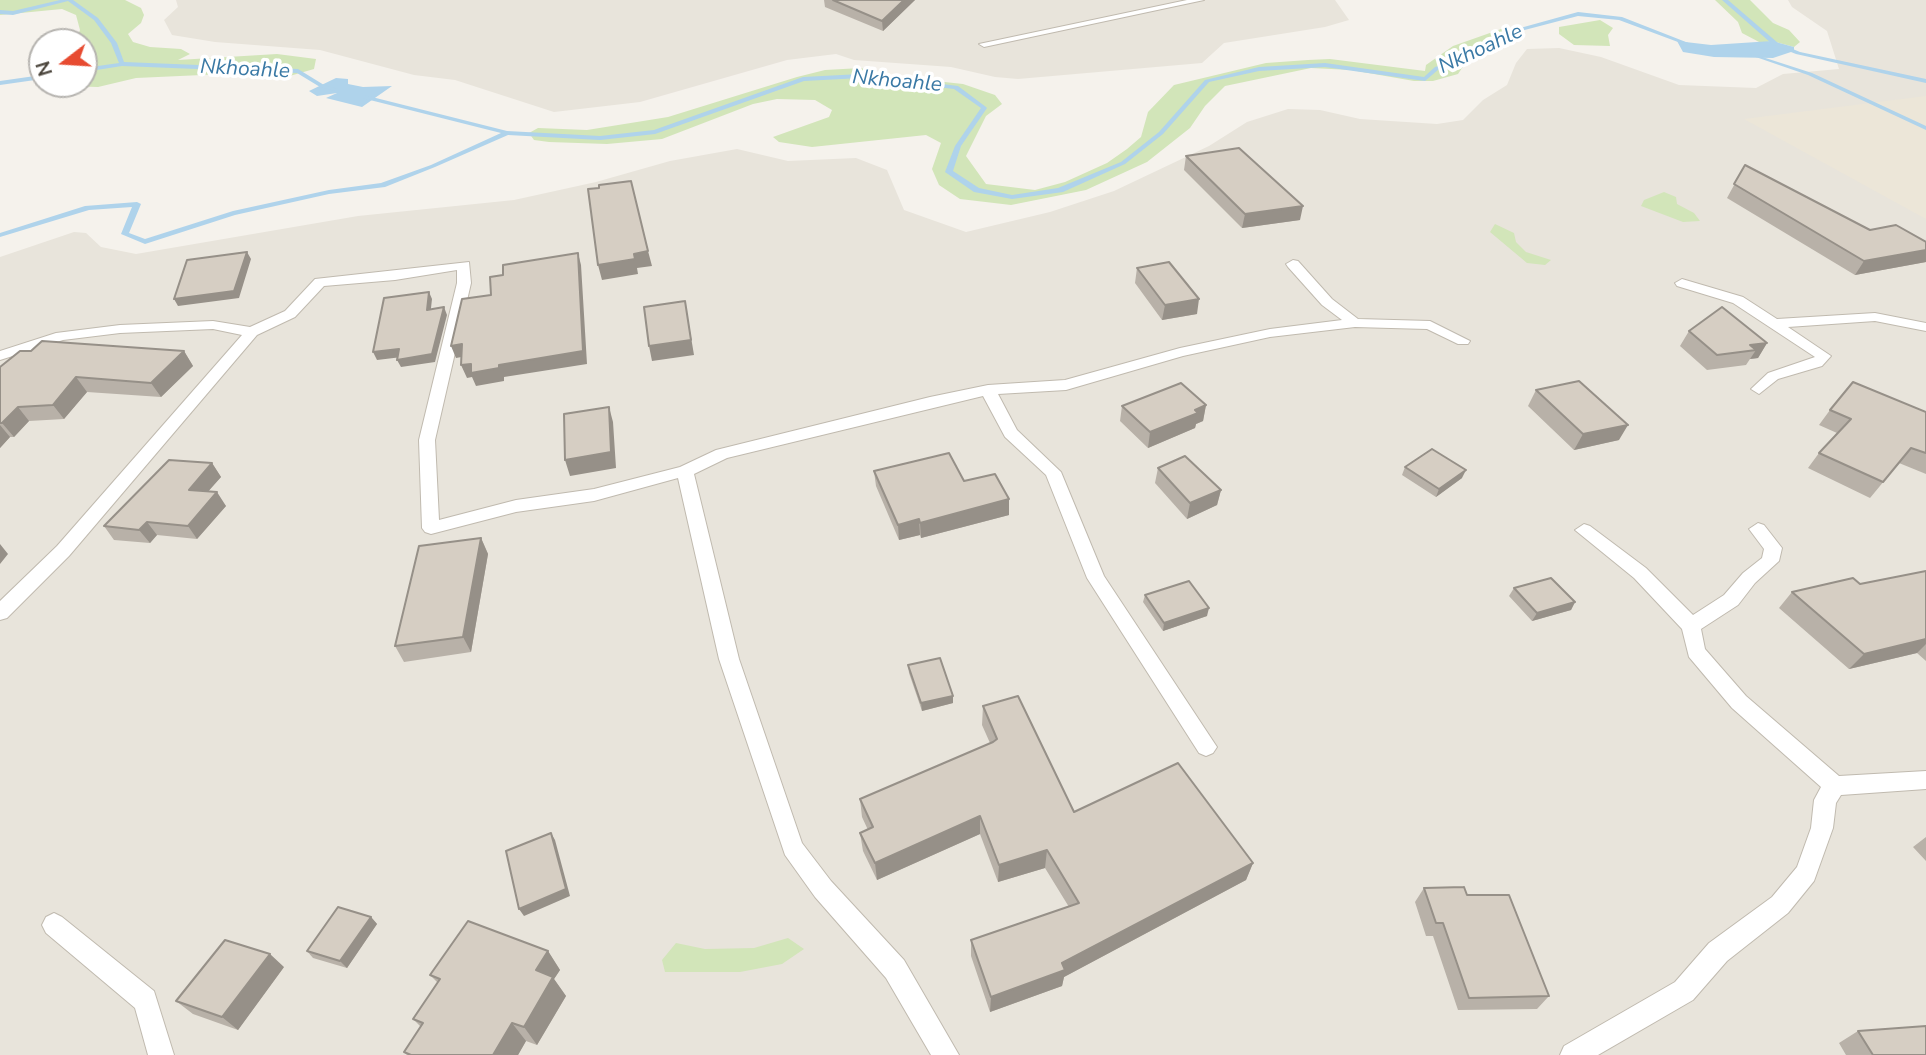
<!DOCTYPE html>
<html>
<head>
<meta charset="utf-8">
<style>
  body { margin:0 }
  #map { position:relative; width:1926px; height:1055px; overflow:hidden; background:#f5f2ec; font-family:"Nunito Sans",sans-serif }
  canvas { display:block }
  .north { position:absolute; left:28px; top:28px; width:70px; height:70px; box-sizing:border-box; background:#fff; border:2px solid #b6b4b0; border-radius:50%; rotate:253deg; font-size:19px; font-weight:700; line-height:28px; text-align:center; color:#49433a }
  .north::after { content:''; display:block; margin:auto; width:24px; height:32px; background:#e74b31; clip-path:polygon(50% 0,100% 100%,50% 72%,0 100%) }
</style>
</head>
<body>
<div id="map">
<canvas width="1926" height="1055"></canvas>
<div class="north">N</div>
</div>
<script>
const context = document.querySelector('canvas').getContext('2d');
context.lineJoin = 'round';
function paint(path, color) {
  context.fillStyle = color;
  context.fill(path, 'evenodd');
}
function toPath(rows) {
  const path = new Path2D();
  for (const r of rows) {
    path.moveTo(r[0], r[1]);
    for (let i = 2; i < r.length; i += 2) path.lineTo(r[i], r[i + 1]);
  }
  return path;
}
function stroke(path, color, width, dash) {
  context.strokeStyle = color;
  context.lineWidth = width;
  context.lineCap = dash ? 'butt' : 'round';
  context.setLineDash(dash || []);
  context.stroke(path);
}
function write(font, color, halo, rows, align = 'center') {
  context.font = font + ' "Nunito Sans",sans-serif';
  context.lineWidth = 7;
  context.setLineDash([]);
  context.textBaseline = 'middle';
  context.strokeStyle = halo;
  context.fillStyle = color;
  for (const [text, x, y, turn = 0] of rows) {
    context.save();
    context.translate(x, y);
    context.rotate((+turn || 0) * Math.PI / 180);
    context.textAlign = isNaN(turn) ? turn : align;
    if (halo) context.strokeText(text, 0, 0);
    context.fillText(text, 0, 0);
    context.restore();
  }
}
const residential = toPath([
  [176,0,1335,0,1349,20,1325,27,1224,43,1202,63,1018,79,995,77,951,67,854,60,836,54,787,60,640,102,554,112,455,80,414,75,320,50,215,42,172,35,164,20,178,7],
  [1788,0,1926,0,1926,1055,0,1055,0,257,74,232,86,233,101,247,136,254,358,216,514,200,596,182,670,161,737,149,788,161,856,158,887,170,904,210,966,232,1050,212,1114,191,1209,146,1247,122,1288,109,1320,110,1360,119,1437,124,1463,120,1483,100,1507,85,1516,63,1527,49,1559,48,1601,57,1679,85,1756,88,1783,74,1839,69,1827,31,1792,7]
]);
const education = toPath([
  [1926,96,1926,219,1744,119]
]);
const green = toPath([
  [0,0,125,0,141,8,144,15,141,23,128,34,133,42,150,47,181,49,190,54,178,60,277,54,316,59,314,69,286,77,224,74,136,78,98,87,62,86,84,84,84,42,76,42,80,30,76,15,62,9,0,15],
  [1715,0,1750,0,1773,23,1789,30,1800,42,1794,47,1772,41,1761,43,1742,33,1738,22],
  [1600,20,1613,28,1608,35,1610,46,1574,45,1559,34,1559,27],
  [1504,28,1520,30,1520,33,1507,44,1466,62,1458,74,1433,81,1414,81,1351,70,1311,68,1225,86,1205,106,1190,128,1147,162,1086,190,1011,205,960,199,939,185,932,169,941,143,926,135,812,147,779,142,773,137,829,117,832,110,815,100,777,99,753,104,662,139,607,144,549,142,534,140,529,133,538,128,587,130,668,117,797,77,825,70,861,68,889,76,963,84,995,95,1002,104,986,116,966,156,986,184,1035,190,1065,182,1107,163,1127,149,1141,137,1148,112,1174,85,1266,63,1308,60,1330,59,1425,71,1426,65,1453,46],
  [1664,192,1676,197,1677,204,1694,213,1700,221,1683,222,1641,206,1644,200],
  [1495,224,1514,233,1516,242,1526,252,1551,260,1545,265,1527,263,1490,232],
  [788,938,804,949,782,964,740,972,665,972,662,960,676,943,705,949,754,948]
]);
const water = toPath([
  [1677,41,1711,45,1772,41,1794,47,1794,51,1773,58,1714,57,1683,52],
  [336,78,348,79,348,84,363,87,392,86,362,107,326,98,337,93,317,96,309,91]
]);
const stream = toPath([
  [60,0,73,0,98,18,117,43,124,62,298,69,324,85,338,89,335,91,320,87,297,73,122,66,84,72,84,68,119,63,111,43,94,20,68,1,13,15,0,14,0,10,13,11,60,0],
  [1722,0,1728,0,1778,43,1778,45,1764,46,1764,44,1771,43,1722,0],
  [1578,12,1622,17,1691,44,1686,45,1619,20,1578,16,1517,32,1485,54,1439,69,1425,81,1325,67,1259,71,1209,82,1163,134,1125,164,1063,192,1012,199,974,192,945,172,955,146,981,108,954,89,861,78,804,81,655,134,600,140,508,135,435,167,385,187,329,194,235,215,145,244,121,234,132,207,89,210,0,237,0,233,85,206,137,202,141,204,129,233,145,239,233,211,329,190,381,183,431,165,501,133,362,98,362,96,364,95,507,131,600,136,654,130,803,77,861,74,958,86,986,107,987,108,961,146,953,171,979,188,1012,195,1058,188,1121,162,1159,132,1205,80,1259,67,1325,63,1424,77,1435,67,1481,52,1513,30,1578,12],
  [1783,45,1800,52,1926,79,1926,83,1796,54,1781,48,1780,47,1783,45],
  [1750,53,1812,73,1926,126,1926,130,1808,75,1750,55,1750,53],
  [42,75,42,79,0,85,0,81,42,75]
]);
const lane = toPath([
  [1187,0,1204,0,984,47,979,44,1187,0],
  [1293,260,1298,261,1332,299,1358,319,1430,321,1470,341,1468,344,1458,344,1427,329,1355,327,1270,337,1183,356,1066,390,998,394,1017,430,1061,472,1104,576,1213,741,1217,747,1213,753,1206,756,1199,753,1087,578,1046,475,1005,437,983,396,727,458,694,474,739,659,802,843,831,881,904,960,959,1055,931,1055,886,978,815,897,785,855,719,659,678,478,594,501,516,512,431,534,425,532,422,528,419,440,457,283,457,270,395,280,324,286,295,317,257,335,69,556,7,618,0,620,0,601,57,546,242,335,213,329,120,333,63,340,0,360,0,351,56,333,120,325,213,321,250,327,285,311,315,279,469,262,471,283,435,440,439,520,516,500,594,489,680,467,716,450,930,397,988,385,1065,380,1180,348,1270,329,1342,320,1322,305,1288,267,1286,264,1293,260],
  [1682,279,1743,297,1777,319,1875,313,1926,323,1926,331,1875,321,1788,327,1831,356,1822,366,1778,379,1759,394,1751,389,1768,373,1815,357,1733,303,1677,286,1675,283,1682,279],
  [1758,523,1764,525,1782,548,1779,561,1755,583,1738,605,1701,629,1705,649,1746,696,1839,776,1926,771,1926,789,1841,795,1836,803,1833,828,1814,881,1788,913,1727,961,1693,1000,1598,1055,1560,1055,1564,1046,1675,982,1709,943,1772,897,1797,867,1811,828,1814,800,1821,787,1732,708,1689,657,1682,629,1634,578,1575,530,1584,524,1590,526,1646,568,1693,615,1724,595,1743,573,1762,558,1764,549,1749,529,1758,523],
  [54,913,62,917,154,991,174,1055,148,1055,135,1008,46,933,42,925,46,917,54,913]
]);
const wall = toPath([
  [824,0,915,0,883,31,825,7],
  [1186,156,1300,220,1242,228,1184,170],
  [1745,165,1870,230,1926,242,1926,262,1855,275,1727,198],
  [1137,268,1197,314,1162,320,1135,283],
  [1689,331,1767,343,1758,358,1750,359,1746,365,1707,370,1680,346],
  [31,351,184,351,193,366,161,397,87,392,64,419,29,421,14,437,10,437,0,448,0,367],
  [1536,390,1619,440,1574,450,1528,406],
  [1206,405,1203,421,1196,424,1195,428,1148,448,1120,421,1122,406],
  [1830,410,1926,412,1926,474,1899,463,1870,498,1808,468,1819,453,1837,433,1819,425],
  [212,463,221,477,208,491,226,506,197,539,157,535,150,543,114,540,104,526],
  [1405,467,1462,478,1436,497,1402,475],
  [1158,468,1221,490,1217,505,1187,519,1155,483],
  [874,471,964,481,1009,499,1009,515,921,538,920,535,899,540,876,486],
  [481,538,488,554,471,652,404,662,395,646],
  [1926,571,1926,661,1917,653,1849,669,1779,608,1792,592,1860,584],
  [1514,588,1575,602,1571,610,1532,621,1509,596],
  [1145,595,1207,616,1163,631,1143,602],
  [908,665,953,696,953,703,922,711,909,673],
  [983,706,1074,812,1253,863,1246,880,1064,977,1062,986,990,1012,971,956,971,940,1069,907,1045,868,998,882,980,834,877,880,863,851,860,833,868,830,862,817,860,799,990,743,982,725],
  [1926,837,1926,861,1913,847],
  [1424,888,1467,895,1549,996,1537,1009,1458,1010,1433,936,1426,936,1415,902],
  [371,917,377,924,347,968,313,958,307,951],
  [548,951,560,970,554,979,566,996,537,1045,526,1041,518,1055,407,1055,404,1052,421,1027,413,1019,438,983,430,975],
  [284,967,238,1030,193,1014,176,1001],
  [1858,1031,1926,1055,1846,1055,1839,1043]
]);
const shadedWall = toPath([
  [904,0,915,0,883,31,882,21],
  [1303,206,1300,220,1242,228,1245,214],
  [1926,250,1926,262,1855,275,1864,261],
  [648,251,652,266,637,268,638,274,602,280,598,265,634,254],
  [247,252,251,259,239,298,178,306,174,299],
  [578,253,581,265,587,364,504,377,504,381,476,386,472,377,467,378,461,365,471,364,499,365],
  [429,292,432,299,430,317,427,310],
  [1199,299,1197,314,1162,320,1165,305],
  [685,301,694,355,652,361,649,346],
  [444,307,447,315,435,362,401,367,397,360],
  [1767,343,1758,358,1750,359,1756,350,1750,345],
  [462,344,467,356,456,358,451,346],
  [399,349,402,357,377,360,373,352],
  [184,351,193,366,161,397,151,383],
  [76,377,87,392,64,419,53,405],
  [1206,405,1203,421,1196,424,1195,428,1148,448,1150,432],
  [18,407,29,421,14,437,2,423],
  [609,407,613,422,616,468,570,476,565,460],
  [0,425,10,437,0,448],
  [1628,425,1619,440,1574,450,1583,434],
  [212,463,221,477,198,503,189,490],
  [1466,470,1462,478,1436,497,1439,489],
  [1221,490,1217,505,1187,519,1190,503],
  [217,492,226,506,197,539,188,526],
  [1009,499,1009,515,921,538,920,523],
  [919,519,920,535,899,540,898,525],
  [147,522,157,535,150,543,139,530],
  [481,538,488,554,471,652,463,637],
  [0,544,8,554,0,564],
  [1575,602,1571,610,1532,621,1537,613],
  [1209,608,1207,616,1163,631,1164,623],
  [1926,639,1926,644,1917,653,1849,669,1864,654],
  [953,696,953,703,922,711,921,703],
  [980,816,980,834,877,880,875,863],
  [551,833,555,840,570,896,524,916,519,909],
  [1047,850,1045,868,998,882,999,865],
  [1253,863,1246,880,1064,977,1062,986,990,1012,991,997,1062,963],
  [371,917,377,924,347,968,340,961],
  [548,951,560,970,554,979,566,996,537,1045,524,1027,536,970],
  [270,954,284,967,238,1030,222,1017],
  [512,1023,526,1041,518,1055,493,1055]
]);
const building = toPath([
  [833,0,904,0,882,21,833,0],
  [1239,148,1303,206,1245,214,1186,156,1239,148],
  [1745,165,1870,230,1896,225,1926,242,1926,250,1864,261,1734,184,1745,165],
  [631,181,648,251,634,254,635,259,598,265,588,189,599,188,599,185,631,181],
  [247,252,234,291,174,299,187,260,247,252],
  [578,253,583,351,499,365,499,368,471,373,471,364,461,365,462,344,451,346,462,299,491,295,490,277,503,275,503,265,578,253],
  [1169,262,1199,299,1165,305,1137,268,1169,262],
  [429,292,427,310,444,307,432,354,397,360,399,349,373,352,384,298,429,292],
  [685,301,691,340,649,346,644,307,685,301],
  [1722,307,1767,343,1750,345,1756,350,1717,355,1689,331,1722,307],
  [42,341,184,351,151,383,76,377,53,405,18,407,2,423,0,423,0,367,20,351,31,351,42,341],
  [1579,381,1628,425,1583,434,1536,390,1579,381],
  [1853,382,1926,412,1926,453,1911,448,1883,482,1819,453,1851,419,1830,410,1853,382],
  [1181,383,1206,405,1195,410,1198,413,1150,432,1122,406,1181,383],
  [609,407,611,452,565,460,564,414,609,407],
  [1432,449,1466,470,1439,489,1405,467,1432,449],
  [949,453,964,481,995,474,1009,499,920,523,919,519,898,525,874,471,949,453],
  [1185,456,1221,490,1190,503,1158,468,1185,456],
  [169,460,212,463,189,490,217,492,188,526,147,522,139,530,104,526,169,460],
  [481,538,463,637,395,646,419,546,481,538],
  [1926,571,1926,639,1864,654,1792,592,1853,578,1860,584,1926,571],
  [1551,578,1575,602,1537,613,1514,588,1551,578],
  [1189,581,1209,608,1164,623,1145,595,1189,581],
  [940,658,953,696,921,703,908,665,940,658],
  [1018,696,1074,812,1178,763,1253,863,1062,963,1065,970,991,997,971,940,1079,903,1047,850,999,865,980,816,875,863,860,833,873,827,860,799,993,742,997,739,983,706,1018,696],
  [551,833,566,889,519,909,506,851,551,833],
  [1464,887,1467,895,1509,895,1549,996,1469,998,1443,923,1436,923,1424,888,1464,887],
  [338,907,371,917,340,961,307,951,338,907],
  [468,921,548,951,536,970,553,977,524,1027,512,1023,493,1055,411,1055,404,1052,423,1023,413,1019,440,979,430,975,468,921],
  [225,940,270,954,222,1017,176,1001,225,940],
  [1926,1026,1926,1055,1873,1055,1858,1031,1926,1026]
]);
const farWaternames = [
  ["Nkhoahle",1481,50,-25],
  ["Nkhoahle",245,70,3],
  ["Nkhoahle",897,82,5]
];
paint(residential, '#e8e4db');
paint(education, '#ece6d8');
paint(green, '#d2e5b9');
paint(water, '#afd3eb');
paint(stream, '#afd3eb');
stroke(lane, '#c0baaf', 2);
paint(lane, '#fff');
paint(wall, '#b8b1a8');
paint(shadedWall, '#969088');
paint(building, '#d6cec3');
stroke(building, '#969088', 2);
write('italic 21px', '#3a79a5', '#fff', farWaternames);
</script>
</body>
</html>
